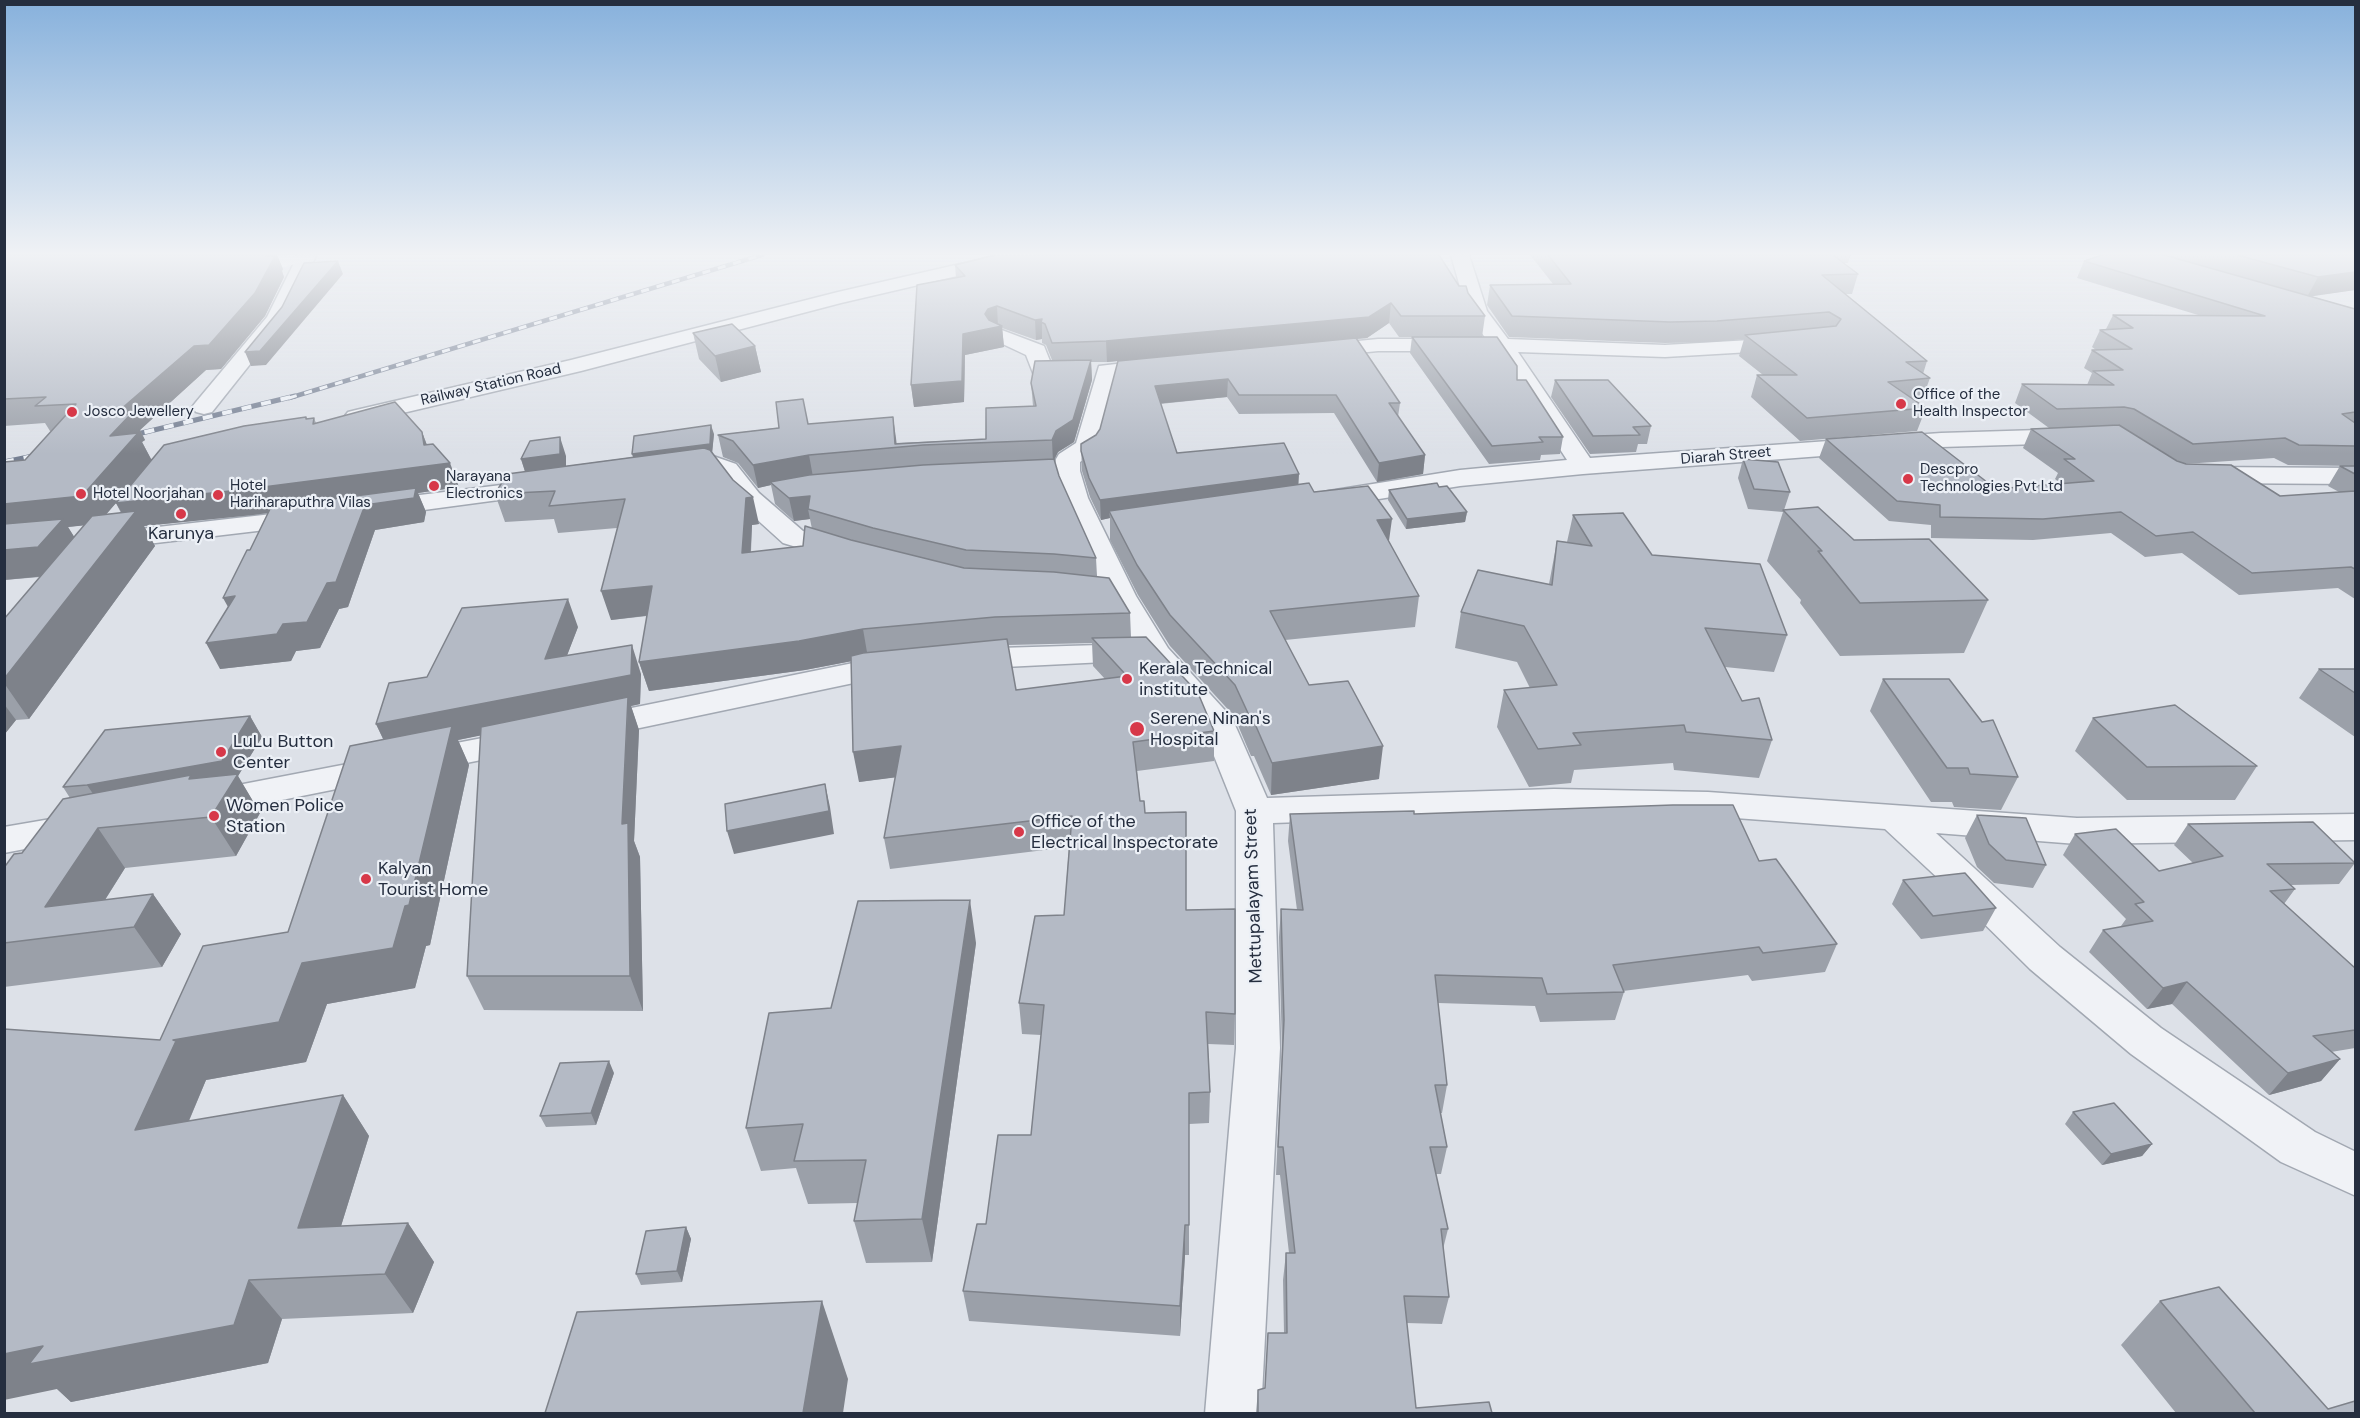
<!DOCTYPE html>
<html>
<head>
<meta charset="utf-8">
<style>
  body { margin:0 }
  #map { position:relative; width:2360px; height:1418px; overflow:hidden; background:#dde1e8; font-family:"DM Sans",sans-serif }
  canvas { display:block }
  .frame { position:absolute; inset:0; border:6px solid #252e3f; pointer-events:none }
</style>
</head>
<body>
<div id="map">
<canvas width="2360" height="1418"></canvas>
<div class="frame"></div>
</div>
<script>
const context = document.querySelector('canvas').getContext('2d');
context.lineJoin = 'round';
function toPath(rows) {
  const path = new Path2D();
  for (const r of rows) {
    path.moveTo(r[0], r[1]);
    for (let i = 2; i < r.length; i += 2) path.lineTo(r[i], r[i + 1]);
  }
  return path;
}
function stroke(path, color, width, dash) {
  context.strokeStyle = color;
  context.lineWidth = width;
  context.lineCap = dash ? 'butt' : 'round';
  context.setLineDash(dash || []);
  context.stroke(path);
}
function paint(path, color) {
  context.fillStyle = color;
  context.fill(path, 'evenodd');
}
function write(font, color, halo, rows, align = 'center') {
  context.font = font + ' "DM Sans",sans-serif';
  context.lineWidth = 4.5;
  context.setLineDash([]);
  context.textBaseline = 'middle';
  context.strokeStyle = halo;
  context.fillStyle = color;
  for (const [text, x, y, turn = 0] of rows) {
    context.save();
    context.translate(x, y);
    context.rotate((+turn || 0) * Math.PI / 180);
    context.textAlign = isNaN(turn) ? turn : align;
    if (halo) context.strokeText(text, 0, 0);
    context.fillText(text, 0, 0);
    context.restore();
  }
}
const minor = toPath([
  [1451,255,1469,255,1487,311,1508,339,1665,345,1785,338,1793,339,1796,344,1793,349,1785,350,1665,357,1518,352,1590,458,1941,433,2072,429,2081,431,2084,436,2081,441,2072,443,1941,447,1583,474,1460,486,1329,507,1320,505,1316,499,1320,493,1329,491,1460,470,1567,460,1496,351,1378,351,1318,357,1310,356,1307,351,1310,346,1318,345,1378,339,1486,339,1467,312,1451,255],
  [999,329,1044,346,1052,366,1075,365,1083,367,1086,372,1083,377,1075,379,1035,378,1026,355,992,339,989,335,992,331,999,329],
  [1159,359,1167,361,1170,366,1167,371,1117,377,1099,447,1096,452,1080,462,1080,471,1088,498,1136,596,1168,648,1232,718,1267,798,1554,789,1708,792,2077,818,2356,814,2356,840,2077,844,1936,833,2060,947,2161,1028,2315,1132,2356,1152,2356,1196,2281,1162,2131,1054,2030,969,1942,882,1885,829,1708,816,1554,813,1273,823,1280,1048,1261,1414,1205,1414,1236,1048,1236,811,1200,721,1146,660,964,669,953,667,948,660,953,653,998,648,1135,644,1106,596,1062,498,1054,471,1056,459,1059,454,1076,443,1099,366,1159,359],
  [713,456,736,464,759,493,803,531,856,548,860,554,856,560,846,562,783,543,741,505,718,474,711,472,679,476,670,473,666,468,670,463,679,460,713,456],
  [2205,467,2356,468,2356,484,2205,483,2196,480,2192,475,2196,470,2205,467],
  [542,480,551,483,555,488,551,493,379,516,370,514,366,508,370,502,379,500,542,480],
  [307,510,316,512,320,518,316,524,105,549,95,547,91,541,95,535,105,533,307,510],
  [895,658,906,661,911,668,906,675,868,680,592,738,580,734,575,727,580,720,592,716,868,660,895,658],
  [524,730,536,733,541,741,536,749,207,815,194,812,189,803,194,794,207,791,524,730],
  [80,814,93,818,98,827,93,836,4,853,4,827,80,814]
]);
const tertiary = toPath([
  [298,255,316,256,286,319,212,412,204,414,196,412,192,407,196,402,267,317,298,255],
  [999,255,1033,255,1030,259,841,303,581,371,356,424,348,422,344,417,348,412,356,410,571,360,838,292,999,255]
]);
const secondary = toPath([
  [166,255,251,256,316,255,313,259,284,267,251,268,175,261,169,259,166,255]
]);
const railFar1 = toPath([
  [289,398,762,255]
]);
const rail = toPath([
  [125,437,295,396],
  [4,462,43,454]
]);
const wall = toPath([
  [4,255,277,255,283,269,282,271,284,277,265,316,221,369,206,370,140,430,145,440,142,442,151,459,306,417,307,419,314,418,316,423,422,432,427,445,459,487,418,493,426,512,424,522,375,530,348,607,339,609,320,648,296,651,291,661,220,669,228,607,250,550,268,513,144,526,155,546,29,719,16,720,4,735,4,619,40,577,4,580,4,462,25,460,51,431,50,431,45,423,4,426],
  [116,503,121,513,106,514],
  [84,525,74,537,68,527],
  [1530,255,1851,255,1848,263,1844,263,1858,274,1852,294,1845,294,1927,361,1923,374,1930,378,1922,400,1915,401,1926,408,1917,431,1800,441,1751,397,1757,375,1763,375,1739,356,1744,339,1712,342,1665,343,1509,337,1487,305,1490,285,1553,284],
  [2102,255,2355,255,2355,290,2311,296,2355,309,2355,466,2288,465,2274,458,2184,464,2280,496,2339,492,2328,486,2340,466,2355,466,2355,599,2338,588,2239,595,2182,553,2145,557,2111,533,2033,540,1931,538,1931,525,1889,521,1819,458,1826,439,1996,489,2061,484,2055,479,2058,473,2023,448,2031,429,2049,428,2015,403,2022,384,2087,385,2092,373,2084,368,2092,350,2096,350,2092,347,2100,330,2106,329,2113,315,2198,315,2077,278,2084,261],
  [2122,427,2124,428,2181,463,2177,461],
  [955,265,1459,286,1468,293,1485,316,1482,337,1399,337,1389,323,1367,338,1356,339,1400,403,1398,417,1425,455,1423,474,1377,482,1334,413,1239,414,1227,397,1160,404,1177,453,1299,485,1314,492,1389,542,1419,596,1415,627,1285,640,1309,685,1379,779,1271,795,1254,756,1251,756,1234,716,1170,646,1138,595,1110,540,1110,518,1101,520,1090,497,1082,471,1081,444,1250,349,1107,362,1091,362,1092,380,1074,442,1058,452,1054,460,1059,476,1096,558,1097,576,1130,613,1131,637,1214,731,1214,761,1137,771,1140,801,1186,910,1235,1014,1234,1045,1208,1044,1210,1092,1209,1123,1189,1124,1189,1255,1185,1255,1180,1336,969,1321,963,1291,986,1224,1031,1135,1041,1035,1022,1034,1019,1003,1064,915,1069,847,890,869,884,838,896,777,859,782,852,661,805,670,649,691,639,662,647,616,611,620,617,528,558,533,554,519,505,522,495,494,525,471,521,459,566,456,566,466,633,457,714,434,712,452,759,524,752,525,751,552,803,546,812,529,810,519,794,521,775,504,771,485,758,488,738,463,723,457,718,435,808,424,896,438,896,443,986,439,1033,406,1031,383,1052,360,1046,345,1042,343,1042,339,1036,340,1002,328,1004,347,965,355,964,402,914,407,911,385,956,278],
  [1092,643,1093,666,1105,679,1016,690,1008,645],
  [693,333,755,346,761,372,721,382,699,359],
  [1412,337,1517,380,1563,437,1560,454,1541,455,1540,460,1489,464,1410,353],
  [1555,380,1651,426,1647,444,1638,444,1636,452,1590,454,1551,397],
  [1743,459,1790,492,1784,510,1988,600,1964,653,1840,656,1800,603,1801,600,1767,561,1783,512,1748,509,1738,478],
  [1439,487,1467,512,1465,522,1406,529,1388,500,1389,490],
  [1573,515,1652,555,1787,635,1774,672,1725,667,1742,701,1772,740,1759,778,1674,770,1673,763,1574,770,1571,783,1529,787,1497,727,1504,690,1530,688,1517,662,1455,648,1461,612,1549,584,1557,541,1567,542],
  [578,627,567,655,641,674,640,704,631,706,639,730,634,841,640,857,643,1011,484,1010,467,976,481,735,458,740,469,765,430,945,426,946,415,988,327,1004,306,1062,206,1080,189,1121,343,1095,369,1136,341,1226,408,1223,434,1262,413,1313,282,1319,268,1363,71,1402,57,1389,160,1040,288,932,383,739,376,724,427,677],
  [2319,669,2355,669,2355,737,2299,698],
  [1883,679,2018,777,2001,810,1954,807,1952,802,1931,802,1870,711],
  [250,716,262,737,238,776,260,813,236,856,125,868,105,900,153,894,181,934,162,967,4,987,4,865,6,865,22,853,70,798,63,787],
  [2093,718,2257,766,2235,800,2127,800,2075,751],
  [1290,814,1414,814,1759,861,1837,944,1825,972,1752,981,1748,975,1623,991,1624,992,1615,1020,1540,1022,1535,1006,1438,1003,1447,1085,1442,1113,1440,1113,1447,1147,1441,1174,1436,1174,1448,1229,1443,1249,1449,1297,1442,1324,1406,1323,1416,1408,1492,1413,1256,1413,1258,1390,1265,1389,1268,1333,1284,1333,1283,1280,1286,1253,1289,1253,1280,1175,1276,1175,1282,1048,1279,937,1281,909,1297,910,1288,841],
  [1977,815,2046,865,2033,888,1994,883,1977,867,1965,838],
  [2188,824,2355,863,2339,884,2291,885,2295,889,2284,904,2355,968,2355,1048,2331,1052,2340,1059,2321,1081,2269,1095,2172,1004,2147,1009,2089,952,2103,930,2122,927,2121,926,2126,919,2063,855,2075,834,2159,871,2193,863,2174,845],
  [1903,880,1996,908,1983,931,1921,939,1892,904],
  [976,943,932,1262,866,1263,854,1221,858,1203,808,1204,796,1168,761,1171,746,1128],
  [614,1073,596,1125,546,1127,540,1116],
  [2073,1112,2152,1144,2142,1156,2102,1165,2065,1124],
  [686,1227,691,1239,682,1282,641,1285,636,1274],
  [2160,1301,2328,1409,2355,1413,2176,1413,2121,1345]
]);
const shadedWall = toPath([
  [267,255,277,255,283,269,282,271,284,277,265,316,221,369,206,370,140,430,145,440,142,442,151,459,424,445,422,432,431,456,450,463,459,487,418,493,426,512,424,522,375,530,348,607,339,609,320,648,296,651,291,661,220,669,206,643,283,624,365,505,415,493,253,515,144,526,155,546,29,719,4,683,4,679,127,522,116,503,98,524,68,527,80,546,56,575,4,580,4,504,110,436,113,416],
  [338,261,343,274,266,365,251,366,245,352],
  [2355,272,2355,290,2307,297,2318,277],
  [1391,303,1389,323,1367,338,1107,362,1106,341],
  [997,306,998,327,1002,326,1004,347,965,355,964,402,914,407,911,385,963,334,985,314,988,309],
  [1042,319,1042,339,1036,340,1035,320],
  [755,346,761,372,721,382,715,356],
  [1091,360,1092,380,1074,442,1058,452,1053,462,1052,440],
  [1228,379,1227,397,1155,404,1155,386],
  [893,417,896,438,897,447,895,447],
  [711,425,714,434,712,454,635,464,632,454],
  [560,437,566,456,566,473,527,478,521,459],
  [809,455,813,477,770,482,771,485,758,488,753,465],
  [1425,455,1423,474,1377,482,1379,463],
  [1299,474,1298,493,1109,511,1110,518,1101,520,1100,500],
  [810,496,808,509,810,519,794,521,789,498],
  [753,497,759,524,752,525,749,581,742,553,746,498],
  [1467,512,1465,522,1406,529,1407,519],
  [1392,519,1388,548,1377,520],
  [652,586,660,614,611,620,601,591],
  [235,596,237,623,223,598],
  [568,599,578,627,555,687,545,659],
  [863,629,868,658,805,670,649,691,639,662],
  [632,645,641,674,640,704,631,706,639,730,634,841,640,857,643,1011,630,976,622,824,628,706,458,740,469,765,430,945,426,946,415,988,327,1004,306,1062,206,1080,168,1170,135,1130,173,1040,302,963,390,753,376,724],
  [4,704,16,720,4,735],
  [250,716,262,737,238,776,260,813,236,856,211,817,102,807,87,785],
  [901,746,906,776,859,782,853,752],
  [1383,746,1379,779,1271,795,1272,763],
  [825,784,830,807,834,834,734,854,727,831],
  [98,828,125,868,84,933,45,907],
  [153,894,181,934,162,967,134,927],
  [970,900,976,943,932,1262,922,1219],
  [2187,982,2172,1004,2147,1009,2163,988],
  [2340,1059,2321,1081,2269,1095,2288,1073],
  [609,1061,614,1073,596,1125,591,1113],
  [343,1095,369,1136,328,1268,298,1228],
  [2152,1144,2142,1156,2102,1165,2111,1154],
  [408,1223,434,1262,413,1313,385,1274],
  [1185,1225,1185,1255,1180,1336,1180,1306],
  [686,1227,691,1239,682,1282,677,1271],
  [249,1280,282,1319,268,1363,71,1402,57,1389,4,1400,4,1354],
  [822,1301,848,1379,843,1413,803,1413]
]);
const building = toPath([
  [4,255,267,255,266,256,275,256,255,293,209,345,194,346,113,416,131,414,110,436,138,433,82,496,4,504,4,462,25,460,76,404,35,406,46,397,4,399,4,255],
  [996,255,1439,255,1459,286,1466,286,1468,293,1485,316,1401,316,1391,303,1369,317,1106,341,1052,343,1045,324,1041,322,1042,319,1035,320,997,306,988,309,985,314,989,320,1002,326,963,334,962,381,911,385,917,285,965,276,955,265,996,255],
  [1548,255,1833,255,1858,274,1822,275,1927,361,1906,362,1930,378,1888,382,1926,408,1807,418,1757,375,1797,375,1745,335,1836,326,1841,319,1829,312,1717,321,1670,322,1512,316,1490,285,1571,284,1548,255],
  [2102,255,2164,255,2355,309,2355,412,2342,414,2355,423,2355,446,2299,445,2285,438,2193,444,2134,409,2124,407,2057,409,2022,384,2114,385,2093,371,2123,370,2092,350,2132,349,2100,330,2133,328,2113,315,2265,316,2084,261,2102,255],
  [2237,255,2355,255,2355,272,2318,277,2237,255],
  [338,261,260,351,245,352,282,307,304,263,338,261],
  [732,324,755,346,715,356,693,333,732,324],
  [1412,337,1497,337,1517,366,1517,380,1526,380,1563,437,1539,437,1543,442,1492,446,1412,337],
  [1356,338,1400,403,1389,403,1425,455,1379,463,1336,395,1239,395,1228,379,1155,386,1177,453,1284,443,1299,474,1100,500,1089,478,1081,451,1081,444,1096,435,1100,429,1118,361,1356,338],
  [1091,360,1073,420,1056,431,1052,440,923,445,809,455,753,465,733,441,718,435,779,428,776,402,803,399,808,424,893,417,895,444,986,439,986,408,1036,406,1031,383,1035,361,1091,360],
  [1555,380,1608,380,1651,426,1633,427,1640,435,1593,436,1555,380],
  [395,402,422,432,424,445,433,444,450,463,240,490,116,503,164,445,244,426,306,417,306,419,314,418,313,424,395,402],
  [711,425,710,444,632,454,634,436,711,425],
  [2119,425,2177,461,2186,464,2231,465,2280,496,2355,491,2355,569,2351,567,2252,573,2193,532,2156,536,2121,512,2043,519,1940,517,1940,505,1897,501,1826,439,1922,432,1996,489,2094,481,2064,459,2075,459,2031,429,2119,425],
  [560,437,560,454,521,459,530,441,560,437],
  [704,448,710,450,733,480,753,497,746,498,742,553,803,546,805,526,851,540,964,568,1054,572,1109,578,1130,613,995,617,863,629,799,641,639,662,652,586,601,591,625,499,549,506,555,491,495,494,507,474,704,448],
  [1054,459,1059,476,1096,558,1054,554,966,550,873,528,808,509,810,496,789,498,770,482,809,475,923,465,1054,459],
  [1743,459,1778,462,1790,492,1754,489,1743,459],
  [2340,466,2355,466,2355,474,2340,466],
  [1309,483,1314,492,1368,486,1392,519,1377,520,1419,596,1270,611,1309,685,1348,681,1383,746,1272,763,1255,724,1253,724,1235,685,1170,615,1137,565,1109,511,1309,483],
  [1437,483,1439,487,1447,486,1467,512,1407,519,1389,490,1437,483],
  [416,488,414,498,365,505,336,582,327,583,307,622,283,624,277,634,206,643,235,596,223,598,247,550,250,550,271,507,416,488],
  [1818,507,1854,540,1929,539,1988,600,1860,603,1818,551,1822,551,1783,510,1818,507],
  [136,511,4,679,4,619,92,516,136,511],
  [1623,513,1652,555,1760,564,1787,635,1705,628,1742,701,1759,698,1772,740,1686,732,1684,725,1573,733,1581,745,1538,749,1504,690,1557,685,1524,626,1461,612,1478,570,1552,585,1557,541,1592,546,1573,515,1623,513],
  [63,519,38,547,4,550,4,524,63,519],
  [568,599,545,659,632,645,631,675,376,724,389,683,427,677,462,608,568,599],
  [1146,637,1198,693,1214,731,1133,742,1140,801,1144,801,1145,813,1186,812,1186,910,1235,909,1235,1014,1206,1012,1210,1092,1189,1093,1189,1225,1185,1225,1180,1306,963,1291,977,1224,986,1224,998,1135,1031,1135,1044,1005,1019,1003,1035,916,1064,915,1072,816,884,838,901,746,853,752,851,656,863,653,1007,639,1016,690,1127,676,1092,638,1146,637],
  [2319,669,2355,669,2355,693,2319,669],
  [1883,679,1949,679,1982,722,1993,720,2018,777,1970,774,1968,768,1947,768,1883,679],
  [628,697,622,824,628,823,630,976,467,976,481,727,628,697],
  [2175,705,2257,766,2147,767,2093,718,2175,705],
  [250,716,222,761,87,785,63,787,105,730,250,716],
  [452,726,409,905,405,906,393,948,302,963,279,1022,173,1040,176,1041,135,1130,343,1095,298,1228,408,1223,385,1274,249,1280,234,1325,29,1364,43,1346,4,1354,4,1029,160,1040,203,946,288,932,350,746,452,726],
  [238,774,211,817,98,828,45,907,153,894,134,927,4,943,4,865,6,865,14,854,22,853,63,799,191,775,189,779,238,774],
  [825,784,829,811,727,831,725,804,825,784],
  [1673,805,1733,805,1759,861,1776,859,1837,944,1763,953,1759,947,1613,965,1624,992,1547,994,1542,978,1435,975,1447,1085,1435,1085,1447,1147,1430,1147,1448,1229,1441,1229,1449,1297,1404,1296,1416,1408,1489,1402,1492,1413,1258,1413,1258,1390,1265,1388,1268,1333,1287,1333,1286,1253,1295,1253,1283,1147,1278,1147,1284,1020,1281,909,1303,910,1290,814,1414,811,1414,814,1673,805],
  [1977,815,2026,818,2046,865,2006,860,1989,844,1977,815],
  [2313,822,2355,863,2267,864,2295,889,2270,891,2355,968,2355,1030,2313,1036,2340,1059,2288,1073,2187,982,2163,988,2103,930,2153,921,2135,904,2144,902,2075,834,2116,829,2159,871,2223,856,2188,824,2313,822],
  [1965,873,1996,908,1933,916,1903,880,1965,873],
  [970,900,922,1219,854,1221,866,1160,794,1161,803,1124,746,1128,769,1013,831,1008,858,901,970,900],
  [609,1061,591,1113,540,1116,560,1063,609,1061],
  [2114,1103,2152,1144,2111,1154,2073,1112,2114,1103],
  [686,1227,677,1271,636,1274,646,1231,686,1227],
  [2219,1287,2328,1409,2355,1401,2355,1413,2255,1413,2160,1301,2219,1287],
  [822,1301,803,1413,545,1413,577,1312,822,1301]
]);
const markers = [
  [1901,404,6,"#d73849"],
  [72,412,6,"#d73849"],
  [1908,479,6,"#d73849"],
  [434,486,6,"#d73849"],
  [81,494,6,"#d73849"],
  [218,495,6,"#d73849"],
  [181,514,6,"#d73849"],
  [1127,679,6,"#d73849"],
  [1137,729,8,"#d73849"],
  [221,752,6,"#d73849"],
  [214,816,6,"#d73849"],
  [1019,832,6,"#d73849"],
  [366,879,6,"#d73849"]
];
const farStreetnames = [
  ["Railway Station Road",491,385,-13],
  ["Diarah Street",1726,456,-5]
];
const farPoinames = [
  ["Office of the",1913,395],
  ["Health Inspector",1913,412],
  ["Josco Jewellery",84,412],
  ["Descpro",1920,470],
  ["Technologies Pvt Ltd",1920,487],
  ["Narayana",446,477],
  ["Electronics",446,494],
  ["Hotel",230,486],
  ["Hariharaputhra Vilas",230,503],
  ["Hotel Noorjahan",93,494]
];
const poiNames = [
  ["Karunya",181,534,"center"],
  ["Kerala Technical",1139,669],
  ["institute",1139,690],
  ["Serene Ninan's",1150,719],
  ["Hospital",1150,740],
  ["LuLu Button",233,742],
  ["Center",233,763],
  ["Women Police",226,806],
  ["Station",226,827],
  ["Office of the",1031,822],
  ["Electrical Inspectorate",1031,843],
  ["Kalyan",378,869],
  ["Tourist Home",378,890]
];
const streetNames = [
  ["Mettupalayam Street",1254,896,-92]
];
stroke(minor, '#a2a8b2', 3);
stroke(tertiary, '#a2a8b2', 3);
paint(minor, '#f0f2f6');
paint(tertiary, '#f0f2f6');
paint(secondary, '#fff');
stroke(railFar1, '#757f92', 4.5);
stroke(rail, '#757f92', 5);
stroke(railFar1, '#ecf0f6', 3, [8]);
stroke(rail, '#ecf0f6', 4, [10]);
paint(wall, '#9ba0a9');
paint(shadedWall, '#7e828a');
paint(building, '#b4bac5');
stroke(building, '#7e828a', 1.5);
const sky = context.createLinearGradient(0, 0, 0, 454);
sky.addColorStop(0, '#87b1dc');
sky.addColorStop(0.56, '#f0f2f5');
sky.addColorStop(1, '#f0f2f500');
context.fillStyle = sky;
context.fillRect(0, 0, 2360, 454);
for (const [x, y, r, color] of markers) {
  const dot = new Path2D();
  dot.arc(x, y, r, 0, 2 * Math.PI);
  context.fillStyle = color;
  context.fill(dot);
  stroke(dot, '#ecf0f6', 2);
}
write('15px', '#252e3f', '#ecf0f6', farStreetnames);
write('15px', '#252e3f', '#ecf0f6', farPoinames, 'left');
write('18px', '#252e3f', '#ecf0f6', poiNames, 'left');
write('18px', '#252e3f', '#ecf0f6', streetNames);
</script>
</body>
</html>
